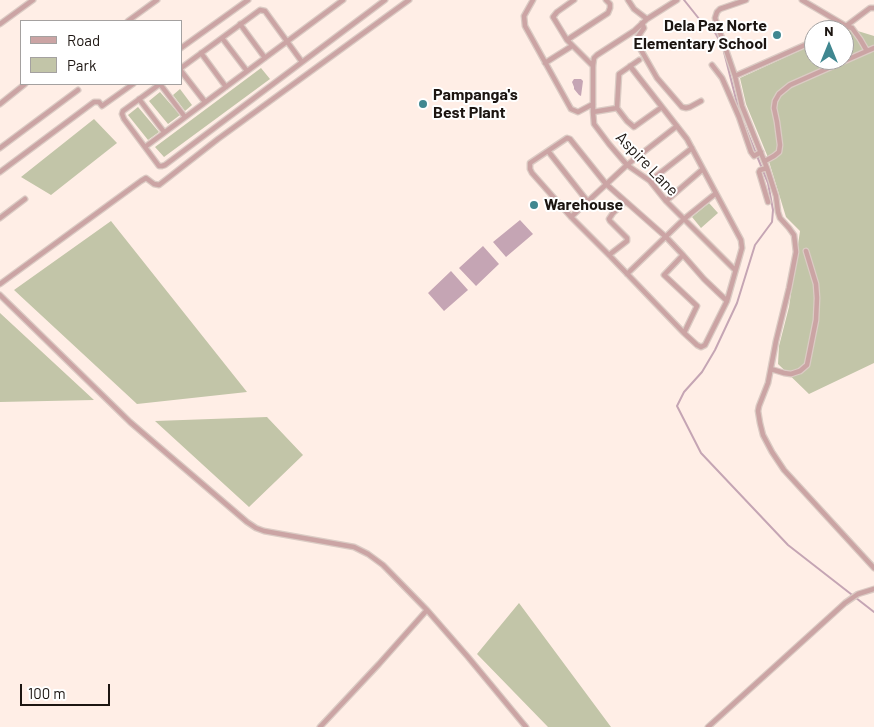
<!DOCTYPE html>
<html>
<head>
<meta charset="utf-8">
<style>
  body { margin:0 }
  #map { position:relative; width:874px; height:727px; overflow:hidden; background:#ffeee6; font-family:Barlow,sans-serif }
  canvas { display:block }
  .legend { position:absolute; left:20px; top:20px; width:162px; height:65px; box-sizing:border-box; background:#fff; border:1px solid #a4a1a0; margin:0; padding:6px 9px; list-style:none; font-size:15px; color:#1c1511 }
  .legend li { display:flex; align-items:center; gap:10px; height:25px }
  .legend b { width:25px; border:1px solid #a4a1a0 }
  .north { position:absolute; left:804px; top:20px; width:50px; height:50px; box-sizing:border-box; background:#fff; border:1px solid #a4a1a0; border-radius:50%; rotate:0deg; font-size:14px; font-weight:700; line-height:20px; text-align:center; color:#1c1511 }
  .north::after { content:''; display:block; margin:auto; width:18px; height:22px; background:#408790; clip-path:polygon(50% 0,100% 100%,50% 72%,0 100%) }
  .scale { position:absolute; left:20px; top:684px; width:90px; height:22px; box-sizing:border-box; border:2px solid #1c1511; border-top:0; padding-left:6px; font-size:15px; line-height:18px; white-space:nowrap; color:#1c1511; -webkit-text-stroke:4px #fff; paint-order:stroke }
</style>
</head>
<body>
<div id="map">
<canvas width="874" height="727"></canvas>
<ul class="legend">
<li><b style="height:6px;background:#cba4a4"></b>Road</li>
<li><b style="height:14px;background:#c2c5a8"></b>Park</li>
</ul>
<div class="north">N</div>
<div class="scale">100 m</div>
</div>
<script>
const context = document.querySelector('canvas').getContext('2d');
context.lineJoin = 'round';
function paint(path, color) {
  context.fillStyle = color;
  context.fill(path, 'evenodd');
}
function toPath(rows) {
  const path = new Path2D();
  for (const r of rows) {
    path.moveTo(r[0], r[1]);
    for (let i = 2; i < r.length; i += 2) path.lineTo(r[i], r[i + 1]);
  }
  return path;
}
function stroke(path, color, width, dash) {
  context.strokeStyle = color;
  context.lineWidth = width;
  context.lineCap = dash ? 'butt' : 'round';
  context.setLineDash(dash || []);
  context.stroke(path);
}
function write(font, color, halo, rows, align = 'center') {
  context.font = font + ' Barlow,sans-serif';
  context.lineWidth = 4;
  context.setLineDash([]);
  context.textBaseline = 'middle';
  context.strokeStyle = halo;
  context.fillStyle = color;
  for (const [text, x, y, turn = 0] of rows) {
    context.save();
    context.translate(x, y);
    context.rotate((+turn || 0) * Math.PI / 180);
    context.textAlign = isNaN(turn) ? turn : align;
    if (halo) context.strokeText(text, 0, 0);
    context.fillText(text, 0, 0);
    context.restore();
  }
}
const green = toPath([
  [848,28,874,36,874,363,809,394,778,364,779,346,789,307,800,231,786,217,767,155,746,104,740,78,814,44,814,60,844,60,844,30],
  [261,68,270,79,164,157,155,147],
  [180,89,192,105,185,111,173,95],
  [160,92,180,115,168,124,149,101],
  [138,107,159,132,148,140,128,115],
  [94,119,117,143,51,195,21,177],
  [709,203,718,213,701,228,692,217],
  [111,221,247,392,137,404,14,290],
  [0,313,94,400,0,402],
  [267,417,303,455,249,507,155,421],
  [519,603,611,727,548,727,477,654]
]);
const water = toPath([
  [574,79,581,79,583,81,581,96,579,95,574,89,574,87,572,82],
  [520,220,533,234,506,257,493,242],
  [483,246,499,264,476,286,459,268],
  [451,271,468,290,444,311,428,293]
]);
const stream = toPath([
  [684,0,700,20,713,29,722,45],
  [724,52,740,115],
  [744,124,768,183,773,210,772,222,755,245,737,303,715,350,702,372,684,392,677,406,701,453,788,545,874,612]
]);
const street = toPath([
  [533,0,524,16,525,26,571,109,578,112,593,104],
  [574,0,557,12,553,17,567,40,593,66],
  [628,0,634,9,647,19,677,0],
  [746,0,720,9,717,12,715,18,735,76,742,106,767,168,776,196,778,212,780,218,789,228,794,235,796,252,789,288,776,341,768,383,759,406,758,411,760,423,763,435,772,452,784,470,874,568],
  [802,0,846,26,852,28,860,39,867,51,874,48],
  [647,19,634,31,597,55,594,58,593,66,593,112,594,124,609,144,627,165,650,181,666,201,735,270],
  [128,21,157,0],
  [642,23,644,28,637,38,637,43,657,78,682,107,686,108,690,107,701,101],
  [0,24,33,0],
  [240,24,265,58],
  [838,30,846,26,870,8,874,8],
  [222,38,247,71],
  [567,40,608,13,610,8,610,4,606,0],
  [181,48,248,0],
  [201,53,226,87],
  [545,63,572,46],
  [712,65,722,78,726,87,739,117,751,152,754,156,761,152],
  [630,66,687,139,741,240,742,248,727,301,704,279,683,255],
  [181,68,260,10,265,11,302,62],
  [181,71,205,102],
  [735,76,814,41],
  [160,84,123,111,122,114,124,119,159,166,162,166,165,165,385,0],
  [160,84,185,117],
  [139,99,164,132],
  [0,104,25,84],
  [617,108,619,74,639,60],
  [593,112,617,108,627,121,634,127,662,107],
  [145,147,343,0],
  [0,148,78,90],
  [548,151,588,202],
  [765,161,774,156,779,152,780,145,777,122,774,108,775,101,779,94,790,85,867,51],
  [767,168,760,170,759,172,768,202],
  [0,172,94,102,99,102,102,106,133,84],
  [650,181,692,148],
  [666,201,703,169],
  [571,217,627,165,677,126],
  [0,218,25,199],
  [609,255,627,241,627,238,610,221,609,219,613,213,625,202],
  [627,274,684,219,715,194],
  [0,284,141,181,146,178,154,184,159,185,218,139,409,0],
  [0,295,130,422,247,522,256,528,264,531,354,547,368,554,383,565,427,610,468,657,526,727],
  [684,333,697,306,664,275,683,255,666,237,606,184,570,139,567,138,530,163,530,169,532,173,571,217,609,255,684,333,697,345,701,347,705,345,727,301],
  [771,369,784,373,791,374,800,371,807,365,816,320,817,298,816,284,806,251],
  [320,727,379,664,427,610],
  [708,727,845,603,858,594,874,589]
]);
const markers = [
  [777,35,5,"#408790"],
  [423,104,5,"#408790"],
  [534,205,5,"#408790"]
];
const poiNames = [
  ["Dela Paz Norte",767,26,"right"],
  ["Elementary School",767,44,"right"],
  ["Pampanga's",433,95],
  ["Best Plant",433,113],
  ["Warehouse",544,205]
];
const streetNames = [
  ["Aspire Lane",647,164,46]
];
paint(green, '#c2c5a8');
paint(water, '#c5a5b4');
stroke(stream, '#c5a5b4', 2);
stroke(street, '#dbcbc4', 7);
stroke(street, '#cba4a4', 4.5);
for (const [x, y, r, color] of markers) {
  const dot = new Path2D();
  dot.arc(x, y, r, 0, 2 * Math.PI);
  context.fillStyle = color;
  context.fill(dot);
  stroke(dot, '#fff', 2);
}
write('bold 16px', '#1c1511', '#fff', poiNames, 'left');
write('16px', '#1c1511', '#fff', streetNames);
</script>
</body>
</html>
